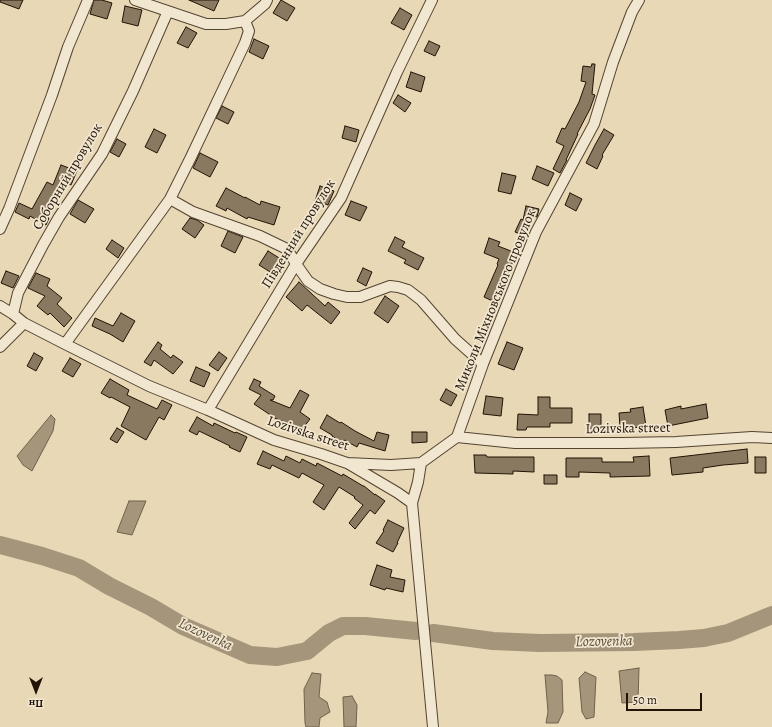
<!DOCTYPE html>
<html>
<head>
<meta charset="utf-8">
<style>
  body { margin:0 }
  #map { position:relative; width:772px; height:727px; overflow:hidden; background:#e9d8b6; font-family:Alegreya,serif }
  canvas { display:block }
  .north { position:absolute; left:16px; top:671px; width:40px; height:40px; -webkit-text-stroke:3px #f1e6d0; paint-order:stroke; rotate:180deg; font-size:11px; font-weight:700; line-height:16px; text-align:center; color:#211305 }
  .north::after { content:''; display:block; margin:auto; width:14px; height:18px; background:#211305; clip-path:polygon(50% 0,100% 100%,50% 72%,0 100%) }
  .scale { position:absolute; left:626px; top:693px; width:76px; height:18px; box-sizing:border-box; border:2px solid #211305; border-top:0; padding-left:5px; font-size:12px; line-height:14px; white-space:nowrap; color:#211305; -webkit-text-stroke:3px #f1e6d0; paint-order:stroke }
</style>
</head>
<body>
<div id="map">
<canvas width="772" height="727"></canvas>
<div class="north">Пн</div>
<div class="scale">50 m</div>
</div>
<script>
const context = document.querySelector('canvas').getContext('2d');
context.lineJoin = 'round';
function paint(path, color) {
  context.fillStyle = color;
  context.fill(path, 'evenodd');
}
function toPath(rows) {
  const path = new Path2D();
  for (const r of rows) {
    path.moveTo(r[0], r[1]);
    for (let i = 2; i < r.length; i += 2) path.lineTo(r[i], r[i + 1]);
  }
  return path;
}
function stroke(path, color, width, dash) {
  context.strokeStyle = color;
  context.lineWidth = width;
  context.lineCap = dash ? 'butt' : 'round';
  context.setLineDash(dash || []);
  context.stroke(path);
}
function write(font, color, halo, rows, align = 'center') {
  context.font = font + ' Alegreya,serif';
  context.lineWidth = 3.5;
  context.setLineDash([]);
  context.textBaseline = 'middle';
  context.strokeStyle = halo;
  context.fillStyle = color;
  for (const [text, x, y, turn = 0] of rows) {
    context.save();
    context.translate(x, y);
    context.rotate((+turn || 0) * Math.PI / 180);
    context.textAlign = isNaN(turn) ? turn : align;
    if (halo) context.strokeText(text, 0, 0);
    context.fillText(text, 0, 0);
    context.restore();
  }
}
const water = toPath([
  [51,415,55,419,53,431,32,471,23,465,17,456,51,415],
  [129,501,146,501,132,535,117,532,129,501],
  [639,668,638,702,622,703,619,671,639,668],
  [585,672,596,677,594,717,586,719,582,712,579,678,585,672],
  [312,673,321,674,319,697,327,702,330,712,320,718,319,727,306,727,305,723,304,689,312,673],
  [545,675,552,675,557,676,562,680,563,712,558,723,546,723,548,712,545,675],
  [352,696,357,705,356,727,344,727,343,697,352,696]
]);
const river = toPath([
  [0,545,42,556,79,568,109,586,151,607,183,626,250,655,277,657,307,651,329,633,343,626,365,626,416,631],
  [433,633,493,641,540,643,634,642,679,640,704,638,728,633,772,615]
]);
const building = toPath([
  [0,0,23,0,19,9,0,2,0,0],
  [94,0,102,0,112,3,107,19,90,14,94,0],
  [189,0,219,0,214,11,189,0],
  [281,0,295,8,287,21,273,13,281,0],
  [125,6,142,10,138,26,122,22,125,6],
  [400,8,412,15,404,30,391,23,400,8],
  [186,27,197,33,188,48,177,43,186,27],
  [254,39,269,46,263,59,249,52,254,39],
  [429,41,440,46,435,56,424,51,429,41],
  [592,64,595,64,592,94,595,95,590,109,577,134,578,134,566,160,567,160,560,173,553,169,564,146,556,142,562,128,565,129,579,102,586,82,581,81,583,66,591,67,592,64],
  [411,72,425,77,421,92,406,87,411,72],
  [398,95,411,103,405,112,393,103,398,95],
  [222,106,234,112,228,124,216,118,222,106],
  [345,126,359,130,356,142,342,138,345,126],
  [154,129,166,135,157,153,145,147,154,129],
  [604,129,614,135,602,155,603,156,597,169,586,163,595,145,604,129],
  [117,139,126,144,119,157,110,152,117,139],
  [200,153,218,162,210,177,193,168,200,153],
  [61,165,77,171,71,185,66,183,47,217,49,218,46,225,30,216,29,219,15,212,19,203,32,209,47,182,53,185,61,165],
  [537,166,554,173,548,186,532,179,537,166],
  [502,173,516,176,511,194,498,191,502,173],
  [320,186,334,191,328,205,315,201,320,186],
  [226,188,245,198,245,197,260,205,261,201,280,207,274,225,248,217,247,219,227,208,226,211,216,206,226,188],
  [570,193,582,199,576,211,565,205,570,193],
  [78,200,94,209,85,223,70,214,78,200],
  [351,201,367,207,360,221,345,215,351,201],
  [526,206,539,209,537,217,533,216,523,237,520,236,520,234,515,232,521,219,523,220,526,206],
  [190,218,197,220,204,225,195,238,182,229,190,218],
  [228,231,243,237,235,253,221,246,228,231],
  [395,237,405,242,402,247,424,258,418,270,404,263,406,260,388,251,395,237],
  [489,238,500,242,498,246,516,253,505,282,506,283,497,303,484,297,498,265,497,264,499,259,484,253,489,238],
  [112,240,124,248,118,258,106,249,112,240],
  [268,251,284,261,275,275,259,265,268,251],
  [363,268,372,272,366,286,357,281,363,268],
  [6,271,19,276,13,288,1,283,6,271],
  [36,273,50,279,47,286,62,298,57,304,72,318,64,327,50,313,48,315,37,306,45,296,28,288,36,273],
  [299,282,325,306,328,302,340,312,331,324,307,305,302,311,286,297,299,282],
  [385,296,399,306,388,323,374,313,385,296],
  [121,313,135,321,123,342,110,334,92,326,95,318,113,326,121,313],
  [158,342,162,345,160,349,171,358,173,355,183,362,173,374,154,360,151,366,144,362,158,342],
  [507,342,523,348,514,370,498,364,507,342],
  [219,352,227,358,218,371,209,365,219,352],
  [34,353,43,358,36,371,27,366,34,353],
  [70,358,81,364,73,377,62,371,70,358],
  [196,367,210,373,204,387,190,381,196,367],
  [110,379,129,390,127,395,157,409,162,400,172,405,164,420,159,417,146,440,121,426,130,407,111,397,110,398,101,393,110,379],
  [254,379,261,382,259,386,275,396,273,400,270,400,290,408,300,390,309,395,300,412,310,419,300,432,289,424,272,417,272,416,254,404,261,395,249,389,254,379],
  [446,389,457,395,451,406,440,400,446,389],
  [486,396,503,398,501,416,483,414,486,396],
  [538,397,550,397,550,408,572,408,572,423,550,423,550,427,527,427,526,430,517,430,518,414,538,415,538,397],
  [706,404,708,418,668,426,665,410,681,406,681,409,706,404],
  [643,407,646,426,633,428,633,426,620,427,619,413,631,412,630,409,643,407],
  [589,414,601,414,601,429,589,429,589,414],
  [327,415,340,423,341,422,355,431,374,441,377,432,389,435,385,451,359,443,357,447,344,440,342,443,332,436,332,435,320,428,327,415],
  [197,417,213,426,214,423,235,433,236,432,247,437,240,452,229,447,230,446,199,431,197,435,189,431,197,417],
  [117,428,124,432,117,443,110,439,117,428],
  [412,432,427,432,427,442,412,443,412,432],
  [747,449,748,463,723,465,703,468,703,472,672,475,670,458,747,449],
  [263,451,284,461,286,456,300,463,302,459,316,466,317,463,342,476,343,474,363,486,364,486,375,495,375,494,385,501,375,514,370,510,355,529,349,523,363,505,354,498,355,497,339,487,324,510,313,502,324,485,302,473,299,478,272,465,270,469,257,464,263,451],
  [474,455,486,455,487,457,534,457,534,472,513,471,513,474,475,473,474,455],
  [649,456,650,476,610,477,610,473,579,472,579,477,566,477,566,458,602,458,602,462,634,462,633,457,649,456],
  [755,457,766,457,766,473,755,473,755,457],
  [544,475,557,475,557,484,544,484,544,475],
  [388,520,404,528,397,543,398,543,393,552,376,543,384,531,383,530,388,520],
  [377,565,392,570,390,577,405,580,403,592,386,588,385,590,370,585,377,565]
]);
const street = toPath([
  [135,0,206,24,226,24,245,21],
  [245,21,265,4,267,0],
  [170,199,193,212,260,236,287,249,292,257,296,264,308,281,320,289,334,294,347,297,360,297,390,286,398,287,408,290,421,300,455,339,483,364],
  [0,229,9,209,52,95,68,47,88,0],
  [0,306,13,314,24,323,65,344,149,386,208,410,274,440,321,454,347,463,391,465,421,463,457,437,515,443,623,443,676,442,752,437,772,438],
  [13,314,18,293,43,245,59,217,102,154,133,91,168,11],
  [65,344,170,199,191,157,245,43,249,31,245,21],
  [0,347,24,323],
  [208,410,258,327,296,264,341,198,397,72,432,0],
  [457,437,483,364,536,232,594,124,613,62,632,12,639,0],
  [421,463,418,482,412,503,433,727],
  [349,464,398,493,412,503]
]);
const streetNames = [
  ["Соборний провулок",68,177,-59],
  ["Південний провулок",299,234,-58],
  ["Миколи Міхновського провулок",496,300,-68],
  ["Lozivska street",628,429,-1],
  ["Lozivska street",308,434,18]
];
const waterNames = [
  ["Lozovenka",205,635,25],
  ["Lozovenka",604,642,-1]
];
paint(water, '#a5957a');
stroke(water, '#70614b', 1);
stroke(river, '#a5957a', 18);
paint(building, '#897961');
stroke(building, '#211305', 1);
stroke(street, '#534431', 12);
stroke(street, '#f1e6d0', 10);
write('14px', '#211305', '#f1e6d0', streetNames);
write('italic 15px', '#5c4e3a', '#f1e6d0', waterNames);
</script>
</body>
</html>
